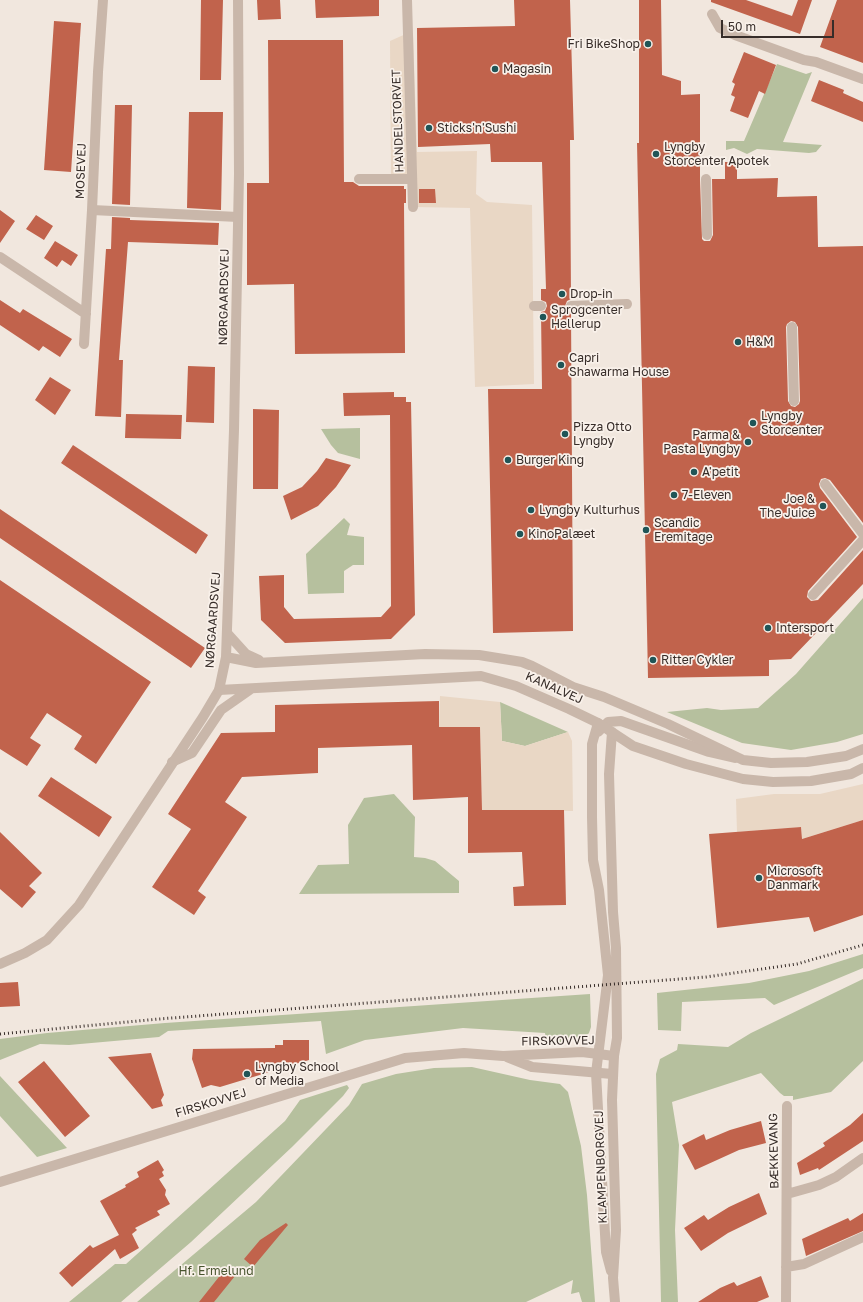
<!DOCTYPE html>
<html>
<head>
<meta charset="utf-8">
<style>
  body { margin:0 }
  #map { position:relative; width:863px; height:1302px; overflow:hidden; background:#f1e7de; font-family:"Golos Text",sans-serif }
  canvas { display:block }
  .scale { position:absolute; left:721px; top:20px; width:113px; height:18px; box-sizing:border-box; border:2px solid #372d29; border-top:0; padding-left:5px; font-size:12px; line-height:14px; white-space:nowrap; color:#372d29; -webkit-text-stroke:3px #f9f1ea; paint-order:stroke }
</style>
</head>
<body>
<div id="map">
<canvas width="863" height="1302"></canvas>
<div class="scale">50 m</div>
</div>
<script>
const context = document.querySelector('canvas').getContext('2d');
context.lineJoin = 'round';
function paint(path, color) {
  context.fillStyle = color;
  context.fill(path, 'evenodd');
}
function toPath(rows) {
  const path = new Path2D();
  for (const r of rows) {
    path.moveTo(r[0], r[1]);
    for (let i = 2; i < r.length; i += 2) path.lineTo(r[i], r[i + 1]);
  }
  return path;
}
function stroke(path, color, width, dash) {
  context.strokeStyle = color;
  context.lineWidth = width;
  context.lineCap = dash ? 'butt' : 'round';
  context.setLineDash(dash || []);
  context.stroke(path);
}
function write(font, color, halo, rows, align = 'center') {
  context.font = font + ' "Golos Text",sans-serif';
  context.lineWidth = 3.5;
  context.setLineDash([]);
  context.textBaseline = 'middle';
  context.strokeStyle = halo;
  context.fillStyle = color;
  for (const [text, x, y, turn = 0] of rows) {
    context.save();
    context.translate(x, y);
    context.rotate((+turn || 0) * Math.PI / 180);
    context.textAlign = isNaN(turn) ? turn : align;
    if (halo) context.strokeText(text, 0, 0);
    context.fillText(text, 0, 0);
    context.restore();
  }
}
const green = toPath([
  [777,64,806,74,812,72,783,142,822,145,816,152,809,153,757,149,747,154,734,148,726,150,726,141,744,141],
  [360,428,360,459,338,453,331,445,321,429],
  [344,518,350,524,347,535,364,537,364,565,353,565,344,571,344,593,308,594,306,554],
  [863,598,863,734,837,742,791,750,742,743,667,712,707,708,721,710,758,708,796,674],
  [500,702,568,732,525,746,502,741],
  [394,794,415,817,414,857,425,858,435,861,459,881,459,893,299,894,318,865,349,864,348,825,364,798],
  [863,954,863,968,774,1005,765,998,682,1002,681,1031,658,1030,657,993,749,983,809,971],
  [863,979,863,1061,831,1092,793,1100,793,1096,784,1096,780,1093,761,1073,672,1102,679,1145,675,1230,678,1302,661,1302,656,1074,660,1059,677,1050,678,1044,728,1047,751,1033],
  [590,994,591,1027,589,1033,585,1037,546,1046,545,1033,463,1028,365,1040,326,1054,321,1021,168,1031,159,1037,69,1045,40,1044,0,1060,0,1039,47,1033,165,1023],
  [472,1067,530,1080,560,1084,568,1092,581,1146,587,1195,595,1302,582,1302,579,1292,571,1294,573,1280,526,1302,137,1302,256,1202,349,1105,362,1084,396,1074,434,1068],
  [0,1076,67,1148,37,1157,0,1116],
  [347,1085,349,1088,343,1096,292,1147,191,1242,121,1302,69,1302,115,1264,126,1264,285,1121,300,1100]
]);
const plaza = toPath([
  [408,33,413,34,417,152,477,151,476,194,487,202,532,205,534,384,475,387,470,208,413,207,412,179,391,178,390,41],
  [440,696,500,702,502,741,525,746,568,732,572,741,573,811,482,810,480,727,439,727],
  [863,784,863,820,802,839,801,827,737,832,736,799,774,794,820,794]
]);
const building = toPath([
  [201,0,223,0,221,80,200,80],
  [257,0,280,0,281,19,258,20],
  [315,0,379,0,379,16,316,18],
  [514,0,570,0,574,140,570,140,571,299,567,301,565,306,566,310,571,312,573,631,493,633,488,389,542,389,541,312,545,311,547,306,546,302,541,300,541,289,546,289,542,162,491,162,490,144,418,147,417,28,515,26],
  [639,0,661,0,662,75,681,81,681,95,700,94,700,179,702,239,704,241,710,241,713,235,712,179,725,179,725,162,737,162,737,179,778,178,777,197,817,196,818,247,863,246,863,523,830,480,825,478,821,479,819,484,820,488,857,537,808,591,807,597,811,601,818,600,863,550,863,584,791,659,769,660,769,676,648,678,637,143,639,143],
  [791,321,795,322,798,327,800,401,799,404,795,407,791,406,788,401,786,327,787,324],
  [711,0,746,0,792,16,798,0,812,0,800,34,711,2],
  [837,0,863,0,863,63,820,47],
  [54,21,81,23,71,172,44,170],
  [268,40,343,40,344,182,353,182,359,186,404,186,404,189,406,189,406,203,404,203,405,353,295,354,294,284,247,285,247,183,269,183],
  [744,52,776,65,765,94,759,91,748,118,730,111,735,97,731,95,735,84,732,82],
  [819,80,844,90,843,93,863,102,863,122,811,101],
  [115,105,132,105,130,205,112,204],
  [189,112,223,112,221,210,187,208],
  [419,189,435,189,436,203,419,203],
  [0,210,15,221,0,243],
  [36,215,53,226,44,240,26,229],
  [112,217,130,218,130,220,219,223,218,245,128,242,119,360,123,360,121,417,95,416,106,249,111,249],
  [55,241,78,255,71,266,62,260,57,267,44,258],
  [0,300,20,313,23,309,72,339,60,357,43,346,39,351,0,325],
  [188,366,215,367,214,423,186,422],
  [50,377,71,390,55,415,35,400],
  [394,392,394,397,406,397,406,402,411,402,415,615,391,639,285,643,261,620,259,576,284,575,284,607,294,619,381,617,391,606,390,415,344,416,343,393],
  [253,409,279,410,278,489,253,489],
  [126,414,182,415,181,439,125,438],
  [73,445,208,535,196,554,61,463],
  [326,458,351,465,336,487,318,506,291,520,283,496,302,487,317,471],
  [0,509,205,648,191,668,0,538],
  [0,580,151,682,96,764,74,749,82,736,47,713,30,738,41,745,27,766,0,749],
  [439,701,439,727,480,727,482,810,564,810,566,905,514,906,513,887,524,886,522,852,468,853,468,797,413,800,412,745,318,748,318,773,242,777,225,802,247,817,198,891,206,897,194,915,152,887,191,829,168,814,221,733,275,732,275,705],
  [51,777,112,817,99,837,38,796],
  [863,820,863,915,814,932,809,917,717,928,709,834,801,827,802,839],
  [0,832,42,873,29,886,36,892,22,908,0,889],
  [18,982,20,1006,0,1007,0,983],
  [283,1040,309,1040,309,1060,220,1087,211,1085,202,1088,192,1059,193,1049,275,1048,275,1045,283,1045],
  [151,1053,164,1095,161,1100,163,1106,152,1109,108,1057],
  [44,1061,90,1116,65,1137,18,1082],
  [863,1113,863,1141,819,1170,818,1168,800,1175,797,1163,825,1146,823,1143,850,1125],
  [761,1121,766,1143,739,1150,695,1170,682,1145,704,1134,706,1140,730,1130],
  [158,1160,164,1170,162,1172,164,1176,159,1179,166,1190,165,1195,170,1204,157,1211,160,1215,135,1228,137,1230,132,1234,139,1248,120,1259,115,1249,72,1287,59,1273,90,1245,93,1248,119,1235,100,1201,126,1187,125,1185,139,1177,137,1172],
  [759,1193,767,1214,728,1233,701,1251,684,1228,704,1215,708,1220,729,1207],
  [863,1213,863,1231,806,1256,802,1239,848,1218,850,1221],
  [286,1223,288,1225,253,1267,244,1259,260,1240],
  [226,1268,235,1276,214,1302,199,1302],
  [761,1276,769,1297,757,1302,698,1302,720,1288,734,1282,737,1286]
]);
const pedestrian = toPath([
  [407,0,413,207],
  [359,179,412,179],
  [706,179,707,235],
  [534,306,541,306],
  [571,306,627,304],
  [792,327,794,401],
  [825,484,863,534],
  [813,595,863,540]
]);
const minor = toPath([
  [712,14,720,28,735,35,804,60,816,62,863,79],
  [92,210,238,217],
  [0,257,86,314],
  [84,344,92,210,98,72,103,0],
  [598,732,608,722,621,721,709,752,735,758],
  [612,732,609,774,613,912,616,948,617,1038,614,1056],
  [0,964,25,953,47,940,79,905,203,717,219,690],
  [596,1073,608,975,599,890,593,860,592,817,592,744,598,723],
  [787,1194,819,1185,836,1177,863,1158],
  [786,1267,804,1264,863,1237],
  [786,1302,787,1106]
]);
const tertiary = toPath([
  [238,0,239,174,234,430,226,657,219,690,481,676,516,686,569,709,598,723,633,746,686,764,743,779,773,782,811,781,851,774,863,768],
  [227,633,246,654,259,660],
  [226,657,256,663,425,654,479,655,522,662,532,666,573,687,604,697,668,724,743,760,771,763,807,762,846,756,863,749],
  [172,762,192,753,221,710,251,689],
  [507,1057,532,1067,612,1074],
  [596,1073,606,1252,611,1271],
  [0,1182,405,1058,464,1053,503,1056,582,1052,614,1056,612,1100,616,1230,613,1278,615,1302]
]);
const rail = toPath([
  [0,1034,159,1019,706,977,797,964,863,945]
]);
const markers = [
  [648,44,4,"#205557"],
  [495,69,4,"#205557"],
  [429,128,4,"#205557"],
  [656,154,4,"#205557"],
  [562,294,4,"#205557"],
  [543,317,4,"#205557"],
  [738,342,4,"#205557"],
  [561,365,4,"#205557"],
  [753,423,4,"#205557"],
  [565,434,4,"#205557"],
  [748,442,4,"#205557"],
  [508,460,4,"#205557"],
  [694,472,4,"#205557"],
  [674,495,4,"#205557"],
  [823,506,4,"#205557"],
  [531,510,4,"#205557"],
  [646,530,4,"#205557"],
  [520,534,4,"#205557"],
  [768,628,4,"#205557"],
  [653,660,4,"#205557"],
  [759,878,4,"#205557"],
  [247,1074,4,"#205557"]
];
const poiNames = [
  ["Fri BikeShop",640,44,"right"],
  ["Magasin",503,69],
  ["Sticks'n'Sushi",437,128],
  ["Lyngby",664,147],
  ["Storcenter Apotek",664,161],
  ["Drop-in",570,294],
  ["Sprogcenter",551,310],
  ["Hellerup",551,324],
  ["H&M",746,342],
  ["Capri",569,358],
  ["Shawarma House",569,372],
  ["Lyngby",761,416],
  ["Storcenter",761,430],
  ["Pizza Otto",573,427],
  ["Lyngby",573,441],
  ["Parma &",740,435,"right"],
  ["Pasta Lyngby",740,449,"right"],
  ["Burger King",516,460],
  ["A'petit",702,472],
  ["7-Eleven",682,495],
  ["Joe &",815,499,"right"],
  ["The Juice",815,513,"right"],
  ["Lyngby Kulturhus",539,510],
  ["Scandic",654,523],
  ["Eremitage",654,537],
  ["KinoPalæet",528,534],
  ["Intersport",776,628],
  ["Ritter Cykler",661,660],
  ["Microsoft",767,871],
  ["Danmark",767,885],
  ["Lyngby School",255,1067],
  ["of Media",255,1081]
];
const streetNames = [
  ["HANDELSTORVET",398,121,-92],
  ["MOSEVEJ",81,171,-88],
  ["NØRGAARDSVEJ",224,297,-89],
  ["NØRGAARDSVEJ",213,620,-86],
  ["KANALVEJ",554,688,24],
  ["FIRSKOVVEJ",558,1041,-1],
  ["FIRSKOVVEJ",211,1103,-17],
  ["BÆKKEVANG",774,1151,-91],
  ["KLAMPENBORGVEJ",601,1167,-92]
];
const parkNames = [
  ["Hf. Ermelund",216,1271]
];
paint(green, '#b6c09e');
paint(plaza, '#e9d7c5');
paint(building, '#c1634c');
stroke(pedestrian, '#c9b7aa', 10);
stroke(minor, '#c9b7aa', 10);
stroke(tertiary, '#c9b7aa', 10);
stroke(rail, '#372d29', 3, [1, 3]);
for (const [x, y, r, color] of markers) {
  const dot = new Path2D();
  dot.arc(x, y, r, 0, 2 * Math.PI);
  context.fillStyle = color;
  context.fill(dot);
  stroke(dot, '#f9f1ea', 1.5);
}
write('12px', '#372d29', '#f9f1ea', poiNames, 'left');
write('12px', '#372d29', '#f9f1ea', streetNames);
write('12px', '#48542e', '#f9f1ea', parkNames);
</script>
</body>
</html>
